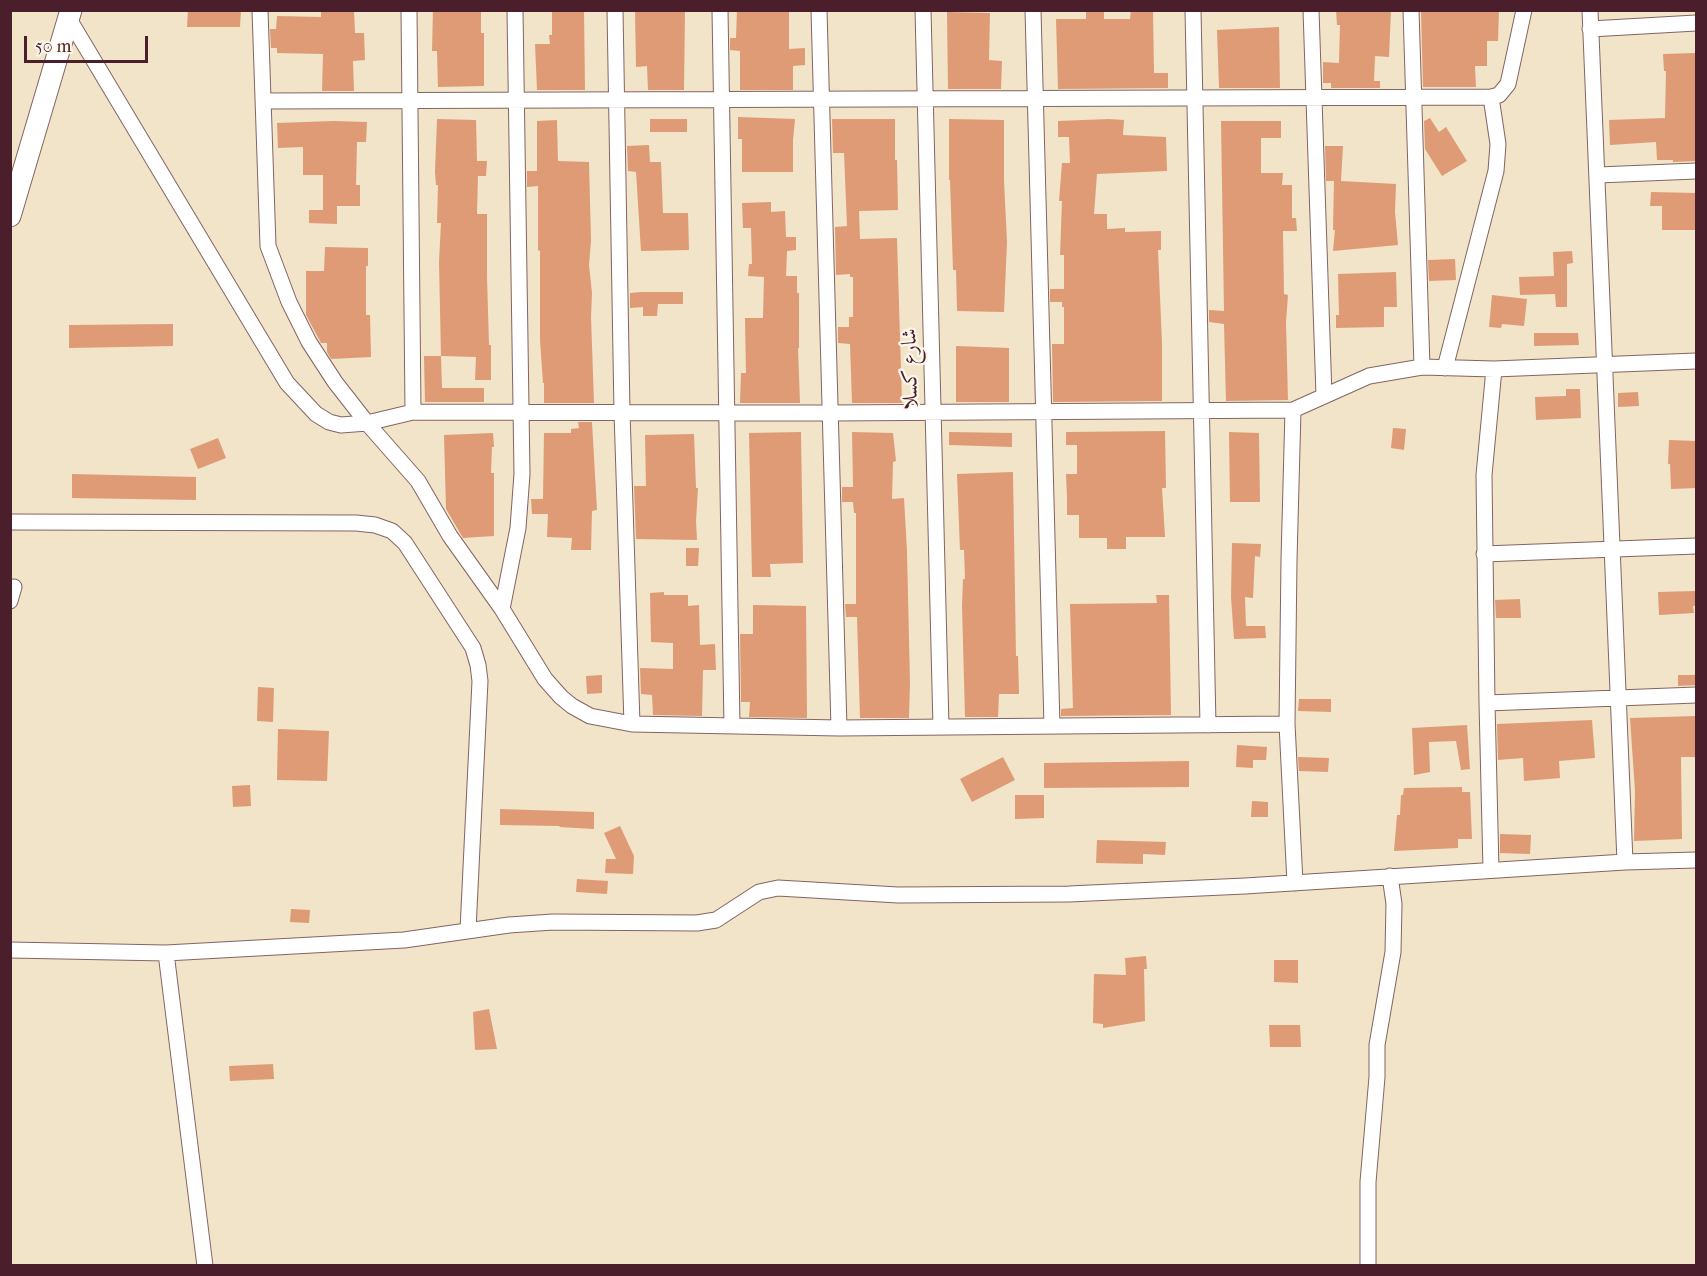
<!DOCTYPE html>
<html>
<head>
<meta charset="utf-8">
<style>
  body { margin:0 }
  #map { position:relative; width:1707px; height:1276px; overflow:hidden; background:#f1e4c8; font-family:"IM FELL French Canon",serif }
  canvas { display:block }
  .frame { position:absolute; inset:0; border:12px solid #4a1f2b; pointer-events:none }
  .scale { position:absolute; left:24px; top:36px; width:124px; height:27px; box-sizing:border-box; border:3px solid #4a1f2b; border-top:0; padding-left:8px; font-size:18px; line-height:21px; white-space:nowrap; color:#4a1f2b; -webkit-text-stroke:4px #fbf7ec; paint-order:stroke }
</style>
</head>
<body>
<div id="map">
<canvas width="1707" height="1276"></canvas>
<div class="frame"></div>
<div class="scale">50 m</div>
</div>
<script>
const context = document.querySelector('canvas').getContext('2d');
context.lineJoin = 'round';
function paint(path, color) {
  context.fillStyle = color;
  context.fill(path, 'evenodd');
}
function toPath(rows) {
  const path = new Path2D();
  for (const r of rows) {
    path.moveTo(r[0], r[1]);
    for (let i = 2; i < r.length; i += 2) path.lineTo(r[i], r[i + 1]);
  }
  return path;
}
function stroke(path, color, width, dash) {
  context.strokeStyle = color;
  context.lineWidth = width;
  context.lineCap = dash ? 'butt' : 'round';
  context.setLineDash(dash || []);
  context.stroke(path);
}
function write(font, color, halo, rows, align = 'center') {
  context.font = font + ' "IM FELL French Canon",Amiri,serif';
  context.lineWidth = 4.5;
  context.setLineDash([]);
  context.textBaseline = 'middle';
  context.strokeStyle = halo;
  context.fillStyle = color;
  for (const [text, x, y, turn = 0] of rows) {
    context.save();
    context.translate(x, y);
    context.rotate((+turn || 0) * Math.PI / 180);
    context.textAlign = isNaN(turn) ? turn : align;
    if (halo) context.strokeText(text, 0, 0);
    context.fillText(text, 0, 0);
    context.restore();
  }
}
const building = toPath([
  [188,10,241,10,240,27,187,27],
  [321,10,354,10,355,33,364,33,365,60,353,61,354,91,322,91,323,54,277,53,277,48,271,48,270,29,276,29,277,16,321,17],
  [433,10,481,10,481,33,484,33,484,86,438,87,437,51,432,51],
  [552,10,584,10,585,90,537,90,535,44,550,44,549,35,552,35],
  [635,10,685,10,684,90,648,90,647,66,636,67],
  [737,10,789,10,789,49,805,48,805,65,793,66,793,90,740,90,740,51,730,50,730,38,736,38],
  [1086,10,1104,10,1104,19,1130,19,1131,10,1153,10,1154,73,1168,73,1168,88,1058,89,1056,19,1086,19],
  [1336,10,1391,10,1389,57,1375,56,1374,81,1380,81,1380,88,1331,88,1331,83,1323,83,1323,62,1339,63,1340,25,1337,25],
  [1421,10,1499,10,1498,41,1487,41,1487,66,1475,66,1476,87,1423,87],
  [947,12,990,13,989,60,1002,61,1001,89,948,89],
  [1279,27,1280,88,1219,88,1217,30],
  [1696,53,1696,161,1673,162,1673,160,1657,160,1656,142,1610,145,1609,120,1665,118,1666,71,1664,71,1663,54],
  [738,117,795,119,793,140,793,172,742,172,742,139,738,139],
  [1430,118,1439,132,1446,127,1467,161,1442,176,1425,149,1424,121],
  [437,119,476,120,477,161,487,161,486,176,478,176,477,214,487,214,487,277,489,345,491,345,491,380,475,380,476,357,441,356,439,262,441,223,437,223,438,185,436,185,435,172],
  [650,119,687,119,687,132,650,132],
  [832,119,895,119,895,160,897,160,898,210,859,211,860,239,897,238,902,403,852,403,850,344,838,343,838,327,849,327,849,317,853,317,853,277,850,277,850,274,836,275,835,227,847,226,844,153,833,153],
  [949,119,1004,120,1004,181,1007,242,1004,312,957,311,956,270,953,270,950,180,949,180],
  [1109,119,1124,120,1123,135,1166,137,1167,171,1097,174,1094,214,1107,214,1107,229,1125,228,1125,232,1161,231,1161,250,1158,250,1162,343,1162,401,1053,402,1052,344,1064,344,1064,307,1062,307,1062,302,1050,302,1050,289,1064,289,1064,255,1060,255,1062,201,1059,201,1062,163,1070,163,1069,137,1058,137,1058,121],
  [557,120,558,161,589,162,591,241,589,265,592,293,591,317,594,403,544,403,544,383,543,383,540,340,540,251,538,250,538,186,527,187,527,171,537,171,537,121],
  [334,121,367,122,366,142,357,142,356,185,360,185,360,206,337,206,337,224,309,223,309,210,323,210,323,175,303,175,303,147,278,148,277,123],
  [1221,121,1281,121,1281,138,1261,138,1261,173,1283,173,1282,185,1292,185,1292,218,1296,218,1297,231,1283,231,1284,294,1288,295,1286,322,1288,400,1226,401,1224,324,1209,322,1209,310,1224,311],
  [649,145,650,162,661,162,663,213,688,213,689,250,641,251,636,172,628,171,627,146],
  [1325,146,1343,146,1341,181,1396,184,1395,212,1398,245,1333,251,1335,230,1333,230,1334,181,1326,181],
  [1651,192,1696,193,1696,230,1662,230,1662,206,1650,206],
  [771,202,771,212,785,211,786,237,796,237,796,250,787,251,786,276,797,276,797,293,799,293,799,348,798,348,800,403,740,403,741,373,746,373,745,318,763,318,764,277,748,276,749,264,752,264,751,228,743,228,742,203],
  [325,247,368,248,368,266,366,266,366,315,370,315,371,357,331,359,327,352,327,343,321,343,306,315,306,271,324,271],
  [1572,251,1573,263,1567,264,1567,307,1556,307,1555,294,1520,295,1519,277,1554,276,1553,252],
  [1455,259,1456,280,1429,281,1428,260],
  [1396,272,1397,307,1384,307,1384,327,1336,328,1336,315,1339,315,1338,274],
  [641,292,683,292,683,304,658,304,657,316,643,316,643,307,630,308,630,293],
  [1492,295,1527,299,1524,326,1502,324,1501,328,1489,327],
  [173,324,173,346,69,348,69,325],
  [1534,333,1578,333,1579,345,1534,346],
  [956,346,1009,348,1009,402,956,402],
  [424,356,441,356,442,388,484,388,484,402,425,402],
  [1566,389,1580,389,1581,418,1536,420,1535,397,1566,396],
  [1638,392,1639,406,1618,407,1618,393],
  [578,422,592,422,597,510,592,511,591,550,571,550,572,538,547,537,548,514,532,514,531,499,543,499,544,433,571,433,571,429,579,428],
  [1393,428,1406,429,1404,450,1391,448],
  [1165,431,1166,488,1162,488,1165,537,1126,537,1126,549,1107,549,1107,538,1079,538,1079,515,1067,515,1067,497,1066,474,1077,474,1077,445,1066,445,1066,432],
  [801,432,803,563,770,564,771,577,752,577,749,433],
  [852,432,893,433,896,461,893,462,892,499,904,498,907,551,910,683,909,718,860,718,857,617,846,617,845,604,856,604,856,513,854,513,853,502,842,502,842,487,853,487],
  [949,432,1012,433,1012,447,949,445],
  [1229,432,1259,433,1260,502,1230,502],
  [493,433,494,447,492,447,491,473,494,473,494,536,463,538,446,509,444,435],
  [694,434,696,488,698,488,696,521,697,540,636,539,634,486,646,486,645,435],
  [218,438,226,458,198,469,190,449],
  [1669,440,1696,441,1696,488,1671,489,1670,464,1668,464],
  [1013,472,1016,656,1018,656,1019,694,999,694,998,717,965,717,962,606,963,579,965,579,964,550,960,550,957,474],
  [72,474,196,477,196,500,72,498],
  [1232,543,1261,544,1260,557,1255,556,1253,598,1245,597,1246,626,1265,626,1266,638,1234,639,1231,597],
  [686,548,699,548,698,566,686,566],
  [1696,591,1696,606,1693,606,1694,613,1659,615,1658,592],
  [664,592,664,595,688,595,688,606,699,605,700,645,715,644,716,670,703,670,702,716,653,715,652,695,641,694,640,668,673,669,673,643,651,642,650,593],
  [1156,595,1169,595,1171,715,1061,716,1061,709,1073,708,1070,604,1157,603],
  [1520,599,1521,618,1496,618,1495,600],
  [753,605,806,606,807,718,749,717,750,702,741,702,740,634,753,634],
  [602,675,602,693,587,694,586,676],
  [1678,675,1696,675,1696,685,1678,686],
  [258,687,274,688,273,722,257,721],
  [1299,699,1331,699,1331,712,1298,711],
  [1696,716,1696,757,1681,757,1682,839,1634,841,1635,791,1630,718],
  [1592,720,1595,758,1559,761,1560,778,1524,781,1523,758,1498,760,1497,724],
  [1467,725,1470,769,1461,770,1456,741,1429,742,1430,772,1414,775,1412,728],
  [278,729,329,731,327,781,277,780],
  [1237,745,1267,747,1266,760,1253,760,1253,768,1236,767],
  [1003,757,1015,780,972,802,960,779],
  [1298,757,1329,758,1328,772,1299,771],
  [1189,761,1189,787,1044,788,1044,763],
  [250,785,251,806,233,807,232,786],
  [1462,787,1462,792,1470,792,1472,839,1458,839,1458,848,1394,851,1397,815,1400,815,1401,795,1403,795,1404,788],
  [1015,795,1044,795,1044,818,1015,819],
  [1252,801,1268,802,1268,817,1251,817],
  [500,809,594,812,594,829,559,827,560,826,500,825],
  [620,826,634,856,633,874,605,873,606,859,616,859,604,833],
  [1500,834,1531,835,1530,854,1500,853],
  [1097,840,1166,842,1165,855,1143,854,1143,864,1096,863],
  [577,879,608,881,607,894,576,892],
  [291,909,310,910,309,923,290,922],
  [1146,956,1147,969,1144,969,1145,1021,1103,1028,1103,1024,1093,1023,1094,974,1126,975,1125,958],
  [1274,960,1298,960,1298,983,1274,982],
  [489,1009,497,1049,475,1050,473,1012],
  [1269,1025,1300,1025,1301,1047,1270,1047],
  [273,1064,274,1079,230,1081,229,1066]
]);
const minor = toPath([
  [260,10,268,246,289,302,309,342,335,382,367,423,418,481,450,536,502,609,545,679,561,697,572,706,590,716,632,724,839,728,1287,724],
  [409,10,413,412],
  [615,10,622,412,632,724],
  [720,10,732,726],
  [819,10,839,728],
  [923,10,941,727],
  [1033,10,1052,726],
  [1193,10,1208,725],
  [1311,10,1324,396],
  [1411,10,1422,367],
  [1590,10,1625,862],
  [69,19,287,383,316,414,329,422,341,425,367,423,413,412,831,413,1293,410,1369,376,1422,367,1494,369,1696,361],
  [1590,29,1696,23],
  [263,101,1491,97,1499,95,1508,84,1524,10],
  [1598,175,1696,171],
  [1445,368,1496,171,1498,144,1491,97],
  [1293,410,1289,560,1287,724,1295,883],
  [10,522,356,523,375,525,392,531,405,543,473,648,478,665,480,681,468,930],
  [1484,554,1696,546],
  [10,601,14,587],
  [502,609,518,528,522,474,515,10],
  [1487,703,1696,695],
  [1491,870,1487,703,1484,475,1494,369],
  [10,950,166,953,404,940,509,925,553,922,697,923,716,920,759,892,778,888,898,895,1069,894,1245,886,1625,862,1696,860],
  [166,953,205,1266],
  [1368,1266,1368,1182,1377,1077,1377,1045,1393,952,1394,904,1390,876]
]);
const secondary = toPath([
  [10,216,71,10]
]);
const streetNames = [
  ["شارع كسلا",911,369,-91]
];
paint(building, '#de9b76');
stroke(minor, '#846462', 17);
stroke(secondary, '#846462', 23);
stroke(minor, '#fff', 15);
stroke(secondary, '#fff', 21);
write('21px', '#4a1f2b', '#fbf7ec', streetNames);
</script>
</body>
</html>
